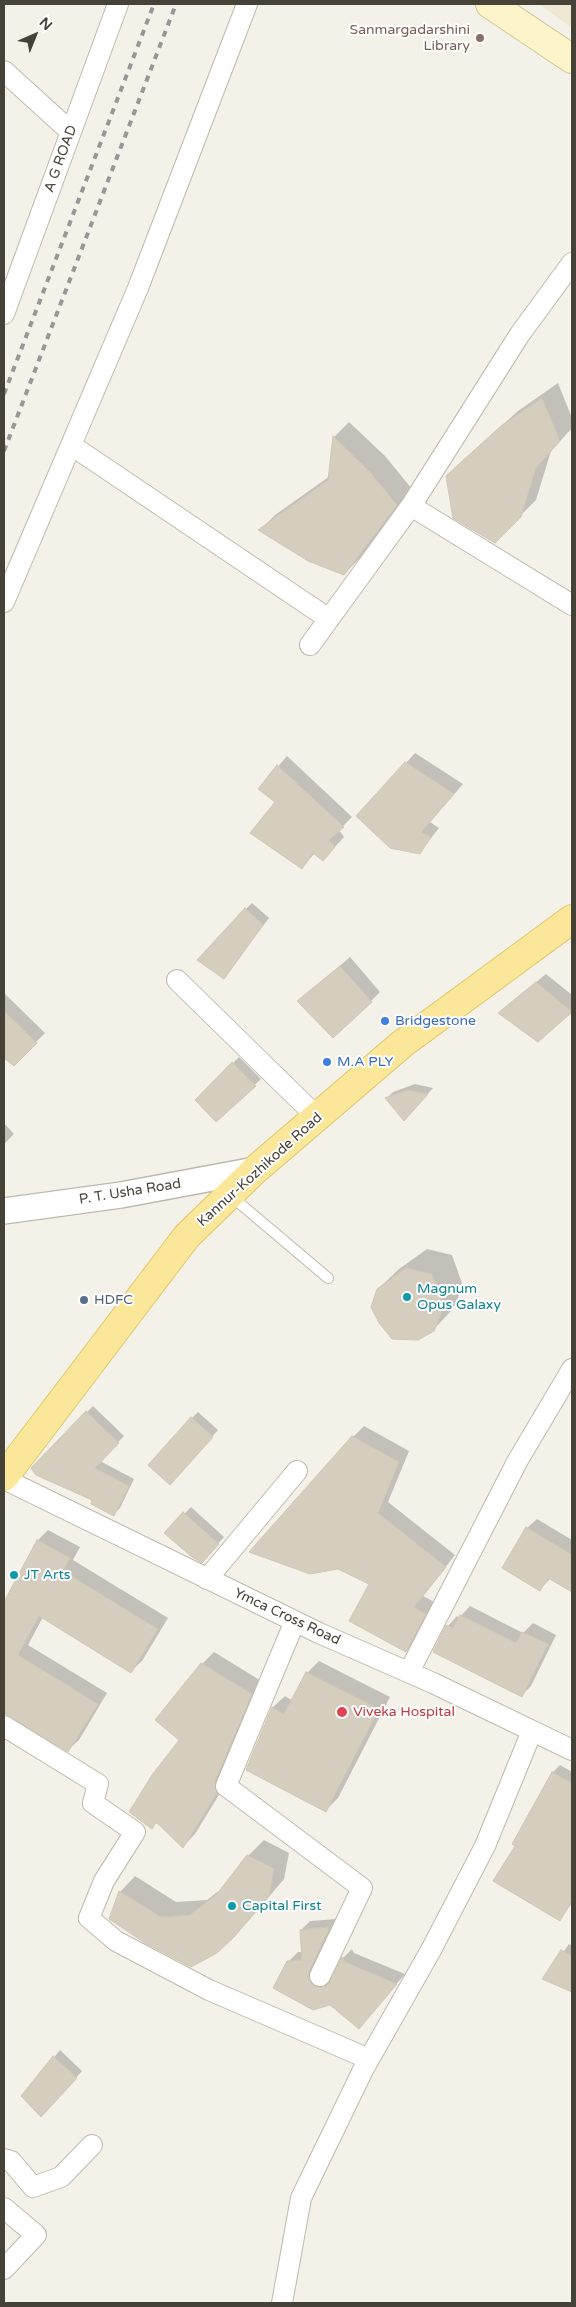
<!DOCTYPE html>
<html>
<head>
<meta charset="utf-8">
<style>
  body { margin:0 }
  #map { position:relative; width:576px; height:2307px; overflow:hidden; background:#f4f1e9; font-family:"Varela Round",sans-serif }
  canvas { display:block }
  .frame { position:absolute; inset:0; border:5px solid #474237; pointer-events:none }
  .north { position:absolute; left:10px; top:10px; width:50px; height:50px; -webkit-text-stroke:4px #fff; paint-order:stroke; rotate:44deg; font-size:14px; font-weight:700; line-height:20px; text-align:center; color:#474237 }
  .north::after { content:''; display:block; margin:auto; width:18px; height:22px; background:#474237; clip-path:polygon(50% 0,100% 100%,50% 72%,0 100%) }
</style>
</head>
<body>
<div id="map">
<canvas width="576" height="2307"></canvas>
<div class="frame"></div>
<div class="north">N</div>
</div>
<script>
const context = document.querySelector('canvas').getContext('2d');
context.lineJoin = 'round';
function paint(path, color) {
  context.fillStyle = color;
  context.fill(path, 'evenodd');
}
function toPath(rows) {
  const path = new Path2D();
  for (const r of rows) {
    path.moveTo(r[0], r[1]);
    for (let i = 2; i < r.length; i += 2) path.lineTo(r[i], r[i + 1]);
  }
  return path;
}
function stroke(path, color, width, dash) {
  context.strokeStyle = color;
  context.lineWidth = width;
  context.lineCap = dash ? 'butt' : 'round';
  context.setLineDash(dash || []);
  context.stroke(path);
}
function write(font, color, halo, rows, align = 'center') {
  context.font = font + ' "Varela Round",sans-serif';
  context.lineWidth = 4;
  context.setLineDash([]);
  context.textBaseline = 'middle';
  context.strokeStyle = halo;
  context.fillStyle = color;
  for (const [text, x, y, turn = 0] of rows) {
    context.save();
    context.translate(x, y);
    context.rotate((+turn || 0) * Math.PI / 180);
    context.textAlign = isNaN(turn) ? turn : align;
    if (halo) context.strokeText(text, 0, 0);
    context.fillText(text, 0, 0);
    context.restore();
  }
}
const education = toPath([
  [539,4,572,4,572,28]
]);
const shadow = toPath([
  [558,383,572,418,572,428,551,451,536,500,494,542,463,460,518,411],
  [349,422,385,456,412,489,360,558,344,574,260,530,275,515,330,476,334,437],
  [415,753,463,784,430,822,439,828,419,853,406,763],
  [287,756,352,817,339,830,344,837,323,860,315,853,302,867,277,802,259,789],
  [252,903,269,918,224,977,246,909],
  [350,957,380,992,371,1001,299,1001],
  [546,974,572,995,572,1012,538,1041,509,1004],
  [4,993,45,1033,14,1064,4,1056],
  [239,1057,261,1079,216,1120,197,1100],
  [415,1084,433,1088,410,1113,387,1098,393,1092],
  [4,1123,14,1134,4,1144],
  [427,1249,452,1255,463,1286,453,1309,433,1330,378,1289,399,1269],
  [93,1406,124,1436,100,1461,134,1479,120,1508,114,1514,94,1500,32,1468],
  [198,1412,218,1430,176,1477,192,1418],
  [364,1426,409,1451,388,1502,455,1555,423,1596,436,1603,416,1640,406,1651,371,1583,353,1437],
  [191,1507,224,1537,208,1555,166,1533],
  [537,1519,572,1540,572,1591,551,1578,540,1589,527,1528],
  [48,1530,80,1547,73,1560,168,1618,142,1661,131,1671,43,1617,28,1645,107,1693,79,1740,68,1750,4,1711,4,1605,38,1540],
  [470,1606,523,1633,533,1623,556,1635,531,1686,521,1696,448,1626,457,1616,459,1618],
  [214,1652,263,1682,228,1780,195,1834,183,1846,158,1822,152,1827,202,1664],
  [319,1661,390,1697,338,1798,326,1810,247,1769,273,1707,285,1696,293,1701,307,1673],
  [560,1765,572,1772,572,1903,560,1919,514,1844,553,1772],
  [264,1840,289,1853,284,1879,249,1920,216,1952,120,1892,135,1876,176,1902,207,1900,225,1886,248,1856],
  [337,1919,324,1977,332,1979,343,1958,352,1949,354,1953,405,1974,359,2028,330,2004,288,1962,298,1952,303,1952,301,1930,310,1921],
  [569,1944,572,1946,572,1991,544,1979],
  [60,2050,82,2071,47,2110,23,2096]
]);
const building = toPath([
  [542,398,560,441,536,468,521,517,495,543,453,518,446,476,501,426,542,398],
  [333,436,370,472,397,505,344,575,308,561,258,530,328,480,333,436],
  [405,762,454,794,421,832,431,837,420,854,390,848,356,816,405,762],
  [277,765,344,827,329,840,335,847,323,861,313,853,302,869,250,833,275,802,258,789,277,765],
  [245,908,263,925,224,979,197,960,245,908],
  [340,966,372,1002,333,1038,297,1001,340,966],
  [536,982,572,1012,538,1042,498,1013,536,982],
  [4,1011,37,1043,14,1066,4,1058,4,1011],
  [232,1062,256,1086,216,1122,195,1100,232,1062],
  [408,1090,428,1094,404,1121,385,1098,408,1090],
  [406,1268,432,1274,444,1306,434,1331,418,1340,392,1339,379,1323,371,1307,377,1289,406,1268],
  [86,1411,119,1443,95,1468,129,1486,114,1516,91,1504,92,1500,36,1475,31,1468,86,1411],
  [191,1417,213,1437,170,1485,148,1465,191,1417],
  [352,1436,399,1462,378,1513,446,1567,414,1607,426,1614,406,1652,349,1621,369,1584,338,1569,310,1574,249,1552,352,1436],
  [183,1512,219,1544,202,1563,192,1557,164,1533,183,1512],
  [526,1527,572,1555,572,1592,548,1578,540,1591,502,1568,526,1527],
  [37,1540,70,1558,63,1571,158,1629,131,1673,39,1616,18,1655,98,1704,68,1752,4,1713,4,1602,37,1540],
  [460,1615,516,1643,522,1632,548,1644,522,1697,433,1652,446,1625,453,1628,460,1615],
  [201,1663,252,1694,215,1781,217,1793,183,1848,156,1822,152,1829,129,1812,152,1775,179,1740,155,1720,201,1663],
  [306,1672,379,1709,326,1812,246,1770,272,1707,284,1714,306,1672],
  [552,1772,572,1783,572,1900,560,1921,493,1881,515,1846,512,1844,552,1772],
  [247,1855,274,1869,269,1896,234,1937,217,1953,191,1967,145,1943,109,1919,119,1891,161,1917,190,1915,217,1894,247,1855],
  [328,1927,329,1929,309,1971,308,1977,314,1986,321,1988,327,1985,342,1957,345,1962,397,1984,359,2029,330,2005,313,2010,273,1988,287,1961,302,1960,300,1930,328,1927],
  [561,1950,572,1956,572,1992,542,1979,561,1950],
  [53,2056,77,2078,41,2117,21,2096,53,2056]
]);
const service = toPath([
  [231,1196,328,1278]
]);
const minor = toPath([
  [4,71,71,132],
  [4,314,118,4],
  [71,445,329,619],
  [411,506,572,605],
  [4,602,138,288,247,4],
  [310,645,411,506,520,334,572,263],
  [177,980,317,1117],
  [4,1479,319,1633,433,1683,572,1750],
  [207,1579,297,1471],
  [295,1621,226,1786,362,1888,320,1976],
  [409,1672,518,1460,572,1369],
  [4,1726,98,1784,93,1803,135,1832,104,1881,89,1918,116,1941,209,1990,369,2059],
  [4,2159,11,2161,33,2187,61,2177,92,2145],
  [4,2208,36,2235,4,2269],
  [282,2303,301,2198,364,2068,431,1950,485,1846,532,1731]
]);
const tertiary = toPath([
  [4,1211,121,1195,255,1170]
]);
const secondary = toPath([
  [490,4,572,59]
]);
const primary = toPath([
  [4,1477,187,1236,255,1170,402,1044,572,919]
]);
const rail = toPath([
  [4,394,154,4],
  [4,451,176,4]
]);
const markers = [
  [480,38,5,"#8d6e63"],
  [385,1021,5,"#3f7fe0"],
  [327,1062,5,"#3f7fe0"],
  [407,1297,5,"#0f9aa8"],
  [84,1300,5,"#5c6f8a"],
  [14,1575,5,"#0f9aa8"],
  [342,1712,6,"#e0444e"],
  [232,1906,5,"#0f9aa8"]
];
const educationNames = [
  ["Sanmargadarshini",470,30],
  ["Library",470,46]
];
const streetNames = [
  ["A G ROAD",61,159,-70],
  ["Kannur-Kozhikode Road",260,1170,-42],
  ["P. T. Usha Road",130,1192,-9],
  ["Ymca Cross Road",287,1617,25]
];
const shopNames = [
  ["Bridgestone",395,1021],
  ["M.A PLY",337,1062]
];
const cultureNames = [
  ["Magnum",417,1289],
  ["Opus Galaxy",417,1305],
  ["JT Arts",24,1575],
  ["Capital First",242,1906]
];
const serviceNames = [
  ["HDFC",94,1300]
];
const healthNames = [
  ["Viveka Hospital",353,1712]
];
paint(education, '#ede7d3');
paint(shadow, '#0003');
paint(building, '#d5cebe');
stroke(building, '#d0c6b2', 1);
stroke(service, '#bfbaab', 12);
stroke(minor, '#bfbaab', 22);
stroke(tertiary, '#bfbaab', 28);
stroke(secondary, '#d2c799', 30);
stroke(primary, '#e1c66a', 30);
stroke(service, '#fff', 10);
stroke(minor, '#fff', 20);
stroke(tertiary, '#fff', 25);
stroke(secondary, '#fdf4ca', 28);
stroke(primary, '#fbe79a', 28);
stroke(rail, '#979797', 4, [6, 6]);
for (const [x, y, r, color] of markers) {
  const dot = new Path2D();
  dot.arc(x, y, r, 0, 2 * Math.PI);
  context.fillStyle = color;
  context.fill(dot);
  stroke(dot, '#fff', 2);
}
write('14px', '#785e54', '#fff', educationNames, 'right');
write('14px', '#474237', '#fff', streetNames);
write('14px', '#366cbe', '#fff', shopNames, 'left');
write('14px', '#0d838f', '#fff', cultureNames, 'left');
write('14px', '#4e5e75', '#fff', serviceNames, 'left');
write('14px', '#be3a42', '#fff', healthNames, 'left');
</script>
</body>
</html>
